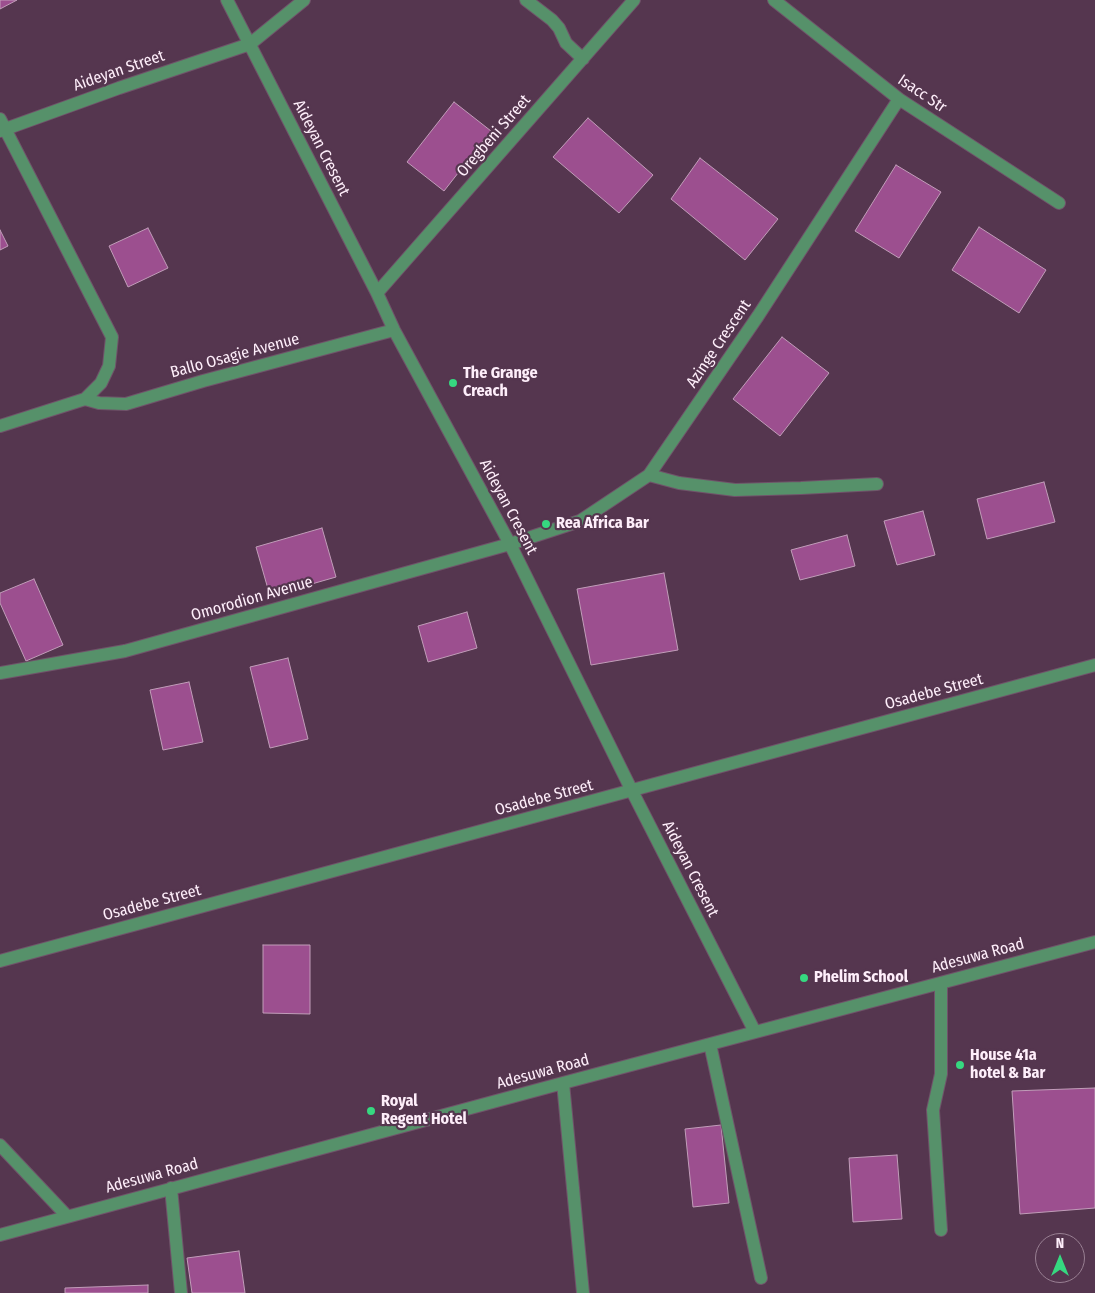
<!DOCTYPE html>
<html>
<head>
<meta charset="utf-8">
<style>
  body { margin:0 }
  #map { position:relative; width:1095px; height:1293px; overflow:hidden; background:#55364f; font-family:"Fira Sans Condensed",sans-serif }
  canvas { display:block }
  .north { position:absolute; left:1035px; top:1233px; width:50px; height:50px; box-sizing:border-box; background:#55364f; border:1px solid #998093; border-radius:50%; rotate:0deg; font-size:14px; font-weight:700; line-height:20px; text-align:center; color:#feeefa }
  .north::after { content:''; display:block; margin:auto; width:18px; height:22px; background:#36d880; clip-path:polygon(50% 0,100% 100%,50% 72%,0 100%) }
</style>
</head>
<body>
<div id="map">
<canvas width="1095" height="1293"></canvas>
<div class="north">N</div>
</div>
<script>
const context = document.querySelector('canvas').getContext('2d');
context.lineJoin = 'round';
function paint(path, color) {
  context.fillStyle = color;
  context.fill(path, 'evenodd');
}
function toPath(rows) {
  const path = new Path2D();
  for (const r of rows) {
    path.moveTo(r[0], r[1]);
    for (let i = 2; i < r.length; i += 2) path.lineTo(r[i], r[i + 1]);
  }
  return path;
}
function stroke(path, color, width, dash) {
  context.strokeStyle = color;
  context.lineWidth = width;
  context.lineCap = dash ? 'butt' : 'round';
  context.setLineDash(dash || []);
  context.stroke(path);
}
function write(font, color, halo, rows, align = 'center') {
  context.font = font + ' "Fira Sans Condensed",sans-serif';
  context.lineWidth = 4.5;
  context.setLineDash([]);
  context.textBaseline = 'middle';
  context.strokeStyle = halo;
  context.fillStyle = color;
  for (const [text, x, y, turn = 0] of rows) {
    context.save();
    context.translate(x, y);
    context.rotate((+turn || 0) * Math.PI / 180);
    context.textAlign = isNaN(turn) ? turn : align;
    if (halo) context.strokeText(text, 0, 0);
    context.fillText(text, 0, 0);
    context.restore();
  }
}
const building = toPath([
  [0,0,17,0,0,9,0,0],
  [454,102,491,131,444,191,407,162,454,102],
  [588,118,653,175,619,213,553,157,588,118],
  [700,158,778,219,745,260,671,199,700,158],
  [896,165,941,192,899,258,855,231,896,165],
  [979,227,1046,270,1019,313,952,270,979,227],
  [148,228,168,268,128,287,109,246,148,228],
  [0,230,8,246,0,250,0,230],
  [782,337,829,373,780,436,733,399,782,337],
  [1044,482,1055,522,987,539,977,499,1044,482],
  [923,511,935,555,897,565,884,521,923,511],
  [322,528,336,577,270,596,256,547,322,528],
  [847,535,855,566,800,580,791,550,847,535],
  [664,573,678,650,591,665,577,589,664,573],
  [34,579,63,645,26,661,0,603,0,593,34,579],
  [467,612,477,648,428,662,418,626,467,612],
  [288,658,308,739,270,748,250,667,288,658],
  [189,682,203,742,163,750,150,690,189,682],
  [263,945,310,945,310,1014,263,1013,263,945],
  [1095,1088,1095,1208,1020,1214,1012,1091,1095,1088],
  [721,1125,729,1203,693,1207,685,1129,721,1125],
  [897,1155,902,1219,853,1222,849,1158,897,1155],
  [239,1251,245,1293,192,1293,187,1258,239,1251],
  [148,1285,148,1293,65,1293,65,1288,148,1285]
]);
const minor = toPath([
  [227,0,377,293,394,330,510,544,632,791,755,1032],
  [526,0,552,20,559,28,566,43,583,59],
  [774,0,899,99,1059,203],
  [0,119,112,337,109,366,101,383,85,399,0,426],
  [0,131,119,88,250,44,304,0],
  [377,293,634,0],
  [85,399,99,403,126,404,203,381,394,330],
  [649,475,679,483,735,490,801,488,877,484],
  [0,673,125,651,510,544,580,521,649,475,758,316,899,99],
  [0,961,1095,665],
  [710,1044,761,1278],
  [563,1083,583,1293],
  [0,1145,67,1216],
  [171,1188,181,1293],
  [941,1230,933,1110,941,1074,941,983],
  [0,1235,563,1083,1095,942]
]);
const markers = [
  [453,383,5,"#36d880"],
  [546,524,5,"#36d880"],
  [804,978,5,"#36d880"],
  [960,1065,5,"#36d880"],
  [371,1111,5,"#36d880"]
];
const streetNames = [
  ["Aideyan Street",119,71,-19],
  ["Isacc Str",922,94,34],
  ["Oregbeni Street",494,136,-49],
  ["Aideyan Cresent",321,148,63],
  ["Azinge Crescent",719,344,-56],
  ["Ballo Osagie Avenue",235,356,-15],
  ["Aideyan Cresent",508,507,62],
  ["Omorodion Avenue",252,599,-16],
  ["Osadebe Street",934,692,-15],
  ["Osadebe Street",544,798,-15],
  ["Aideyan Cresent",690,869,63],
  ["Osadebe Street",152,903,-15],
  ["Adesuwa Road",978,956,-15],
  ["Adesuwa Road",543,1072,-15],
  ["Adesuwa Road",152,1176,-15]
];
const poiNames = [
  ["The Grange",463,374],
  ["Creach",463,392],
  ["Rea Africa Bar",556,524],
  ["Phelim School",814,978],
  ["House 41a",970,1056],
  ["hotel & Bar",970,1074],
  ["Royal",381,1102],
  ["Regent Hotel",381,1120]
];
paint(building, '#9c4f8f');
stroke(building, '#c19db9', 1);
stroke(minor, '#70536a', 14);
stroke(minor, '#56916a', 12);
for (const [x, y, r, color] of markers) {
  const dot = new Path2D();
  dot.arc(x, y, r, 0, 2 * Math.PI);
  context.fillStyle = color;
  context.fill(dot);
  stroke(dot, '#55364f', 2);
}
write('16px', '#feeefa', '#55364f', streetNames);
write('bold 16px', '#feeefa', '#55364f', poiNames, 'left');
</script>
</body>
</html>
